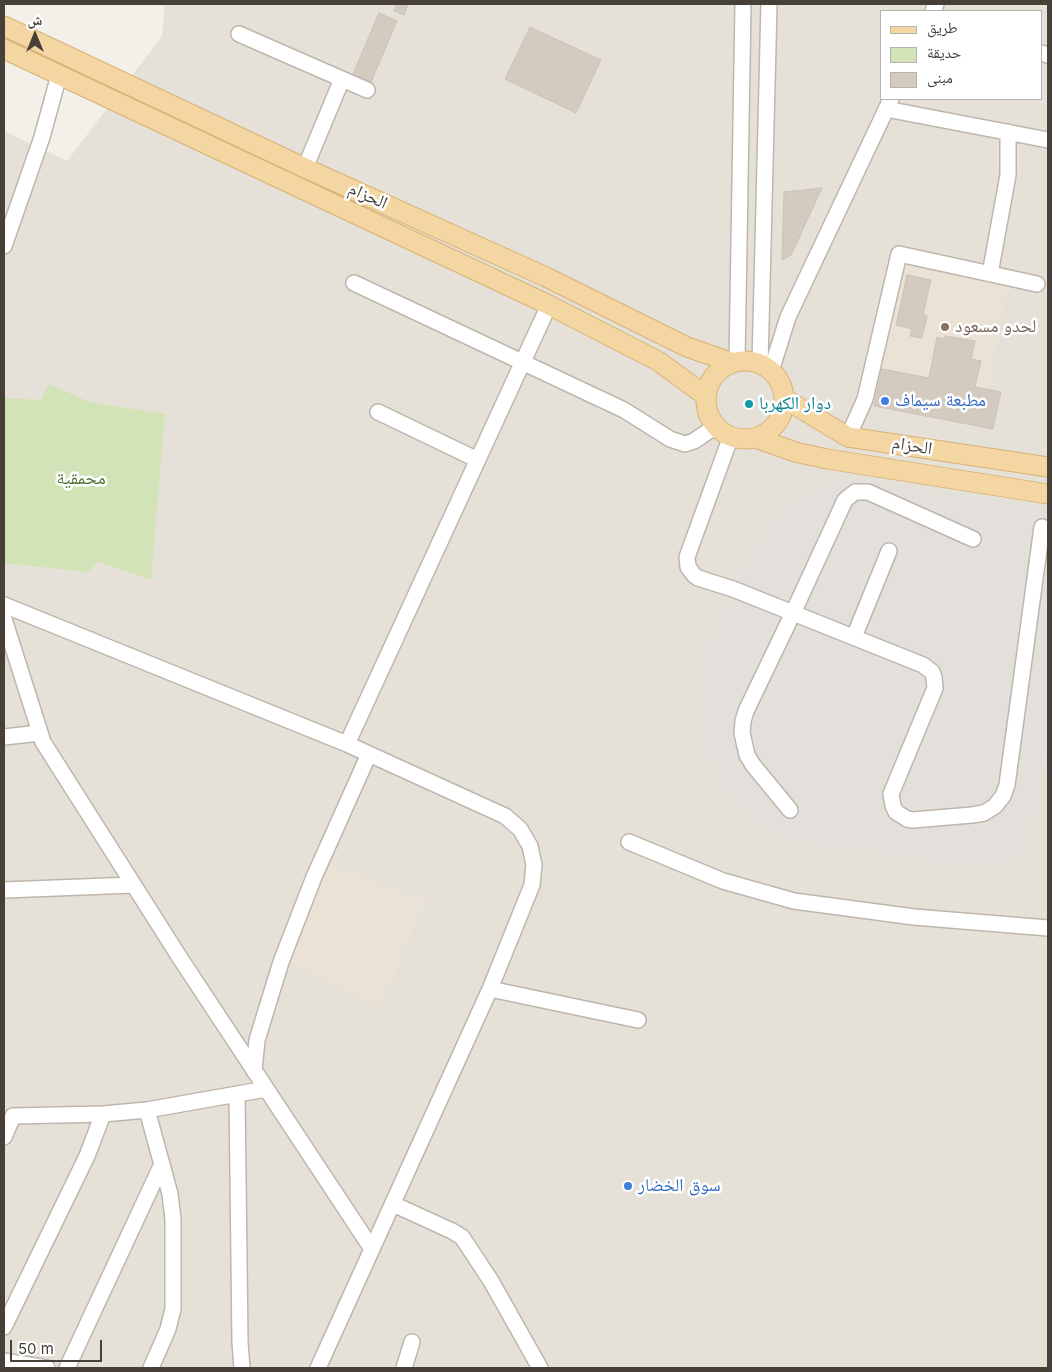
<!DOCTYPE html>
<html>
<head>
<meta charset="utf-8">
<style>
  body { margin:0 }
  #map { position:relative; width:1052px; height:1372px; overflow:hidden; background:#f3f0ea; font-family:Inter,"Noto Naskh Arabic",sans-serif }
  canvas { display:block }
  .frame { position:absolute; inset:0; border:5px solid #464039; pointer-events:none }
  .legend { position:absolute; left:880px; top:10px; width:162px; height:90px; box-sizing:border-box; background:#fff; border:1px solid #b5b3b0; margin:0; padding:6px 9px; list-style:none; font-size:15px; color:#464039 }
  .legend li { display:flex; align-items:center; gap:10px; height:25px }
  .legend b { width:25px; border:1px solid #b5b3b0 }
  .north { position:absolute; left:10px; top:10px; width:50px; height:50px; -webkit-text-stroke:4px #fff; paint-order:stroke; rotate:0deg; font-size:14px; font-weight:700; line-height:20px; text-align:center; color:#464039 }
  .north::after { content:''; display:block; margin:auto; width:18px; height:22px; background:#464039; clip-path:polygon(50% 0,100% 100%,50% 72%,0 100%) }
  .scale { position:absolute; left:10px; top:1340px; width:92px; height:22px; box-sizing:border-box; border:2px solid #464039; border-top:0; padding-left:6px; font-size:15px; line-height:18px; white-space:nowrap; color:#464039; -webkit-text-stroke:4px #fff; paint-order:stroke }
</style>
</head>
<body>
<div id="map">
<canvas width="1052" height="1372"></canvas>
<div class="frame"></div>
<ul class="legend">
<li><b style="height:6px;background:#f3d6a2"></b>طريق</li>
<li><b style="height:14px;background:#d2e3b7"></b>حديقة</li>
<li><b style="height:14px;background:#d3cbc0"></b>مبنى</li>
</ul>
<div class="north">ش</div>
<div class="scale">50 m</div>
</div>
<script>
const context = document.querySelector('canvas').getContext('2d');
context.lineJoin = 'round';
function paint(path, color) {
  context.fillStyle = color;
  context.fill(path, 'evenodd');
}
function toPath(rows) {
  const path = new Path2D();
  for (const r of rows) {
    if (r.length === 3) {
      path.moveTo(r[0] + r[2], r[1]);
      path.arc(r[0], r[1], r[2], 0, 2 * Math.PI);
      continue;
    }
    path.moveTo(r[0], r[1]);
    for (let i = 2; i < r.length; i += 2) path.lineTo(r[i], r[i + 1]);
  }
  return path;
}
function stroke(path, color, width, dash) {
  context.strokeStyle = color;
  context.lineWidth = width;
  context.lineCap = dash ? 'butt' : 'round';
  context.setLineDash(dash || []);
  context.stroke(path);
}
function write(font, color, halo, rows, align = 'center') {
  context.font = font + ' Inter,"Noto Naskh Arabic",sans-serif';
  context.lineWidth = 5;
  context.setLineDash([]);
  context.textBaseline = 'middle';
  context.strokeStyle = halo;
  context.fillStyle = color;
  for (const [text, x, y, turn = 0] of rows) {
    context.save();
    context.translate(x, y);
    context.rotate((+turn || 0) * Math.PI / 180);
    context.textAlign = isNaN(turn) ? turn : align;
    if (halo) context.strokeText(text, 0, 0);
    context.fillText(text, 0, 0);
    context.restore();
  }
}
const residential = toPath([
  [165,4,1048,4,1048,1368,4,1368,4,131,67,161,162,36],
  [881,11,1041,11,1041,99,881,99]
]);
const industrial = toPath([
  [851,480,871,481,1038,507,1048,512,1048,725,1033,821,1024,845,1014,859,997,868,977,869,798,841,774,834,751,819,718,779,701,732,697,712,696,688,707,644,756,543,783,512,800,497,818,488]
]);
const education = toPath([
  [901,264,1008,285,988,389,881,368],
  [329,864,425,900,381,1007,289,964]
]);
const green = toPath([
  [49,384,90,402,165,414,151,580,98,562,88,572,4,563,4,398,41,400]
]);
const building = toPath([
  [397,4,408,4,404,15,394,11,397,4],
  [379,13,397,21,371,82,353,74,379,13],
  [530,27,601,60,576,113,505,79,530,27],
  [822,188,791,255,782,260,784,192,822,188],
  [907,275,931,280,923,315,927,316,922,338,910,336,912,329,896,325,907,275],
  [945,336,975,341,971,359,981,361,975,387,1001,392,993,429,874,406,882,369,929,378,937,337,944,339,945,336]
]);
const minor = toPath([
  [933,11,936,4],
  [239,34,367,90],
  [1041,53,1048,55],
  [886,109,1048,140],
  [305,168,342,79],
  [4,246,42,137,59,75],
  [990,274,1008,175,1008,132],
  [354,283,624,410,670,439,685,444,694,441,716,426],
  [737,362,743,4],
  [760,364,769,4],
  [771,371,788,317,891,99],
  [378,412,478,460],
  [731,436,687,557,688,567,694,575,698,578,733,589,923,665,932,672,934,677,935,688,891,794,893,806,896,812,907,819,913,820,972,815,984,813,995,806,1003,796,1007,785,1042,527],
  [848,437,865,399,899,254,1037,284],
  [4,605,347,744,505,816,520,829,530,846,534,865,532,885,490,989,318,1368],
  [4,619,43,742,180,958,372,1249],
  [854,637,889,551],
  [4,737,40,733],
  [347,744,549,305],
  [790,810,753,765,747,755,742,733,743,721,746,711,793,613,845,500,855,492,868,492,973,539],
  [629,842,723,881,794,901,914,917,1048,928],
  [4,890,133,885],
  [490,989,638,1020],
  [254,1071,257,1040,281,962,314,877,369,754],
  [237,1095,240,1342,242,1368],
  [147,1110,170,1194,173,1219,173,1309,168,1329,151,1368],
  [4,1137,13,1116,103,1114,147,1110,266,1089],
  [393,1204,452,1231,462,1237,491,1281,540,1368],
  [4,1327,87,1156,103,1114],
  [4,1361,47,1368],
  [67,1368,162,1164],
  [404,1368,412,1342]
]);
const major = toPath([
  [4,26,305,168,546,277,687,347,733,363],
  [4,49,549,305,658,361,706,396],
  [745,400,39],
  [785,399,848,437,1048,467],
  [756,438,795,452,827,459,1048,494]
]);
const markers = [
  [945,327,5,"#8d6e63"],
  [885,401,5,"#3f7fe0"],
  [749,404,5,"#0f9aa8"],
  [628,1186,5,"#3f7fe0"]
];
const streetNames = [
  ["الحزام",368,196,24],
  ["الحزام",912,446,9]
];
const educationNames = [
  ["لحدو مسعود",955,327]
];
const shopNames = [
  ["مطبعة سيماف",895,401],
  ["سوق الخضار",638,1186]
];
const cultureNames = [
  ["دوار الكهربا",759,404]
];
const parkNames = [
  ["محمقية",81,479]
];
paint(residential, '#e6e1d8');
paint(industrial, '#e3dfdb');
paint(education, '#eae3d5');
paint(green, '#d2e3b7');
paint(building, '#d3cbc0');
stroke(building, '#cdc2b4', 1);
stroke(minor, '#beb6ad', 18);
stroke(major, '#d7b274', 21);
stroke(minor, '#fff', 15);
stroke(major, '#f3d6a2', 19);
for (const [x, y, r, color] of markers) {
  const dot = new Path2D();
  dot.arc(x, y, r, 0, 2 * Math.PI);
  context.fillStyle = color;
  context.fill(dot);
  stroke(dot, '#fff', 2);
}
write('18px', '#464039', '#fff', streetNames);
write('18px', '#785e54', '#fff', educationNames, 'left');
write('18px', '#366cbe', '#fff', shopNames, 'left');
write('18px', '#0d838f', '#fff', cultureNames, 'left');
write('18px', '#4f7232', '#fff', parkNames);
</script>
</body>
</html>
